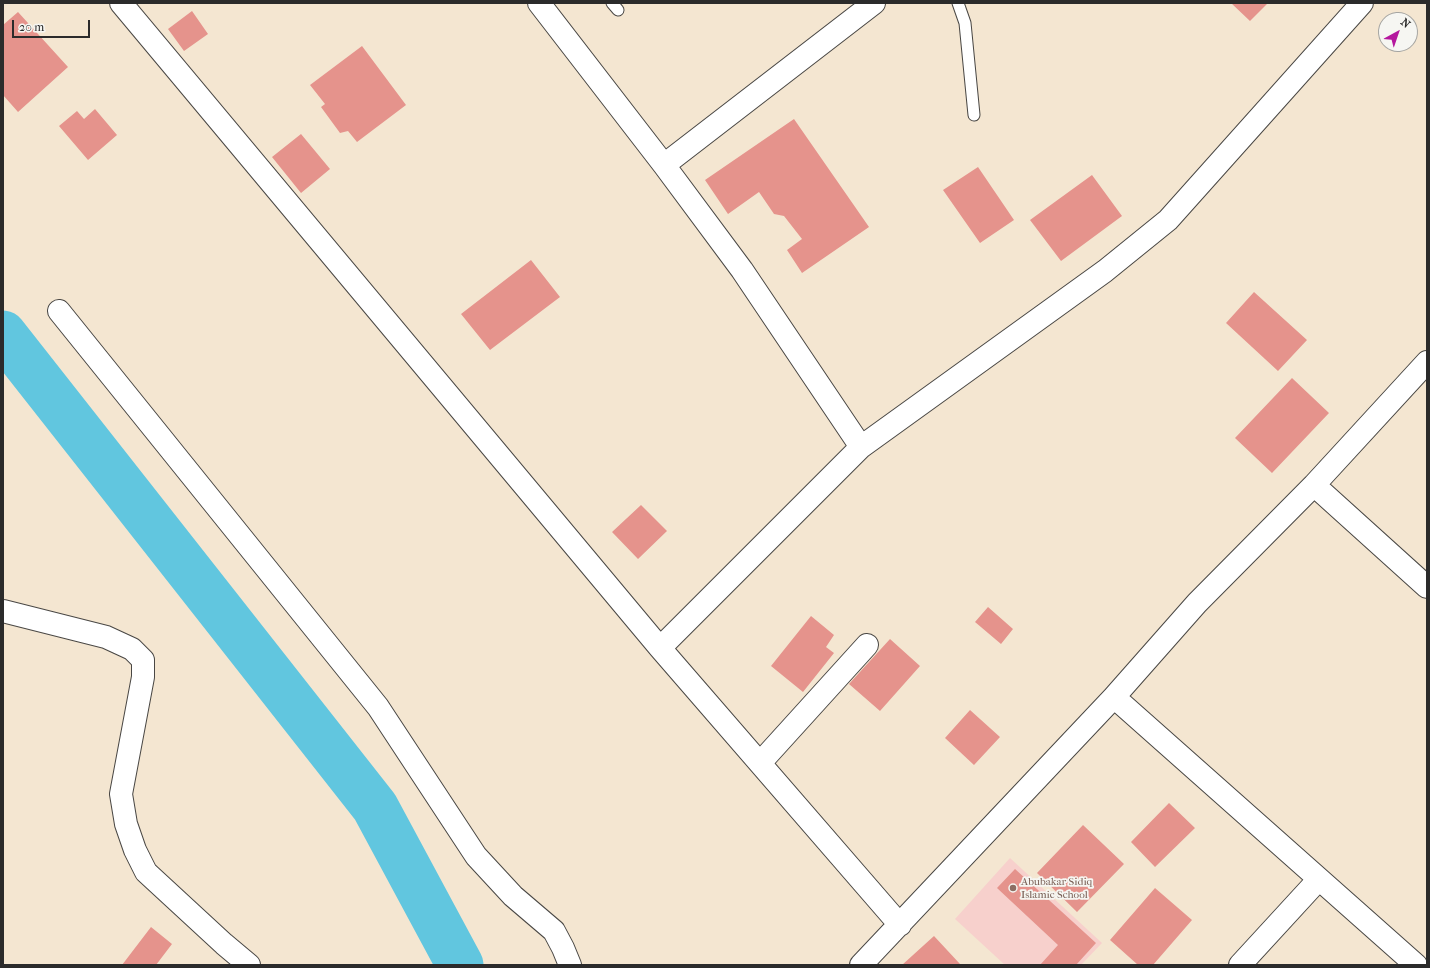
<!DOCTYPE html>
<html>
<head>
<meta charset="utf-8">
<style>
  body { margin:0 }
  #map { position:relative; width:1430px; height:968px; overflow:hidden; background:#f4e6d1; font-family:"IM FELL French Canon",serif }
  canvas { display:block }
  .frame { position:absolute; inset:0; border:4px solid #2b2b2b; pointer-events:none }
  .north { position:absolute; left:1378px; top:12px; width:40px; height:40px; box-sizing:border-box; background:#f6f6f2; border:1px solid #a5a5a2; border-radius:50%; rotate:40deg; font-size:11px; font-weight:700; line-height:16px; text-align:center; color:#2b2b2b }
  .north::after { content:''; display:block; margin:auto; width:14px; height:18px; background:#b5179e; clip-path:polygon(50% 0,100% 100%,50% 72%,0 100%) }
  .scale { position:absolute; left:12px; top:20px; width:78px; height:18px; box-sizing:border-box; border:2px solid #2b2b2b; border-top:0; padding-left:5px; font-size:12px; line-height:14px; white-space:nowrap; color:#2b2b2b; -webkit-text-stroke:3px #f6f6f2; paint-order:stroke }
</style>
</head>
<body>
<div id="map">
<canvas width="1430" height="968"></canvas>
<div class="frame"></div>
<div class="north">N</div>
<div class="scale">20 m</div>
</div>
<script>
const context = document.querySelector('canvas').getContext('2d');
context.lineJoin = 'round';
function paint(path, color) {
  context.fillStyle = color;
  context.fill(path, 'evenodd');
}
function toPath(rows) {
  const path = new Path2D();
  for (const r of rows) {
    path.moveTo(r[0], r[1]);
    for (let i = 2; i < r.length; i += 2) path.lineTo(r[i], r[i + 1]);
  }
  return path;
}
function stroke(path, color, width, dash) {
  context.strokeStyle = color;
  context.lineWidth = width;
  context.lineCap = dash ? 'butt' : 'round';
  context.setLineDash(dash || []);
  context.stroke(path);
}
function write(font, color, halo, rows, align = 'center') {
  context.font = font + ' "IM FELL French Canon",serif';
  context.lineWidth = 3.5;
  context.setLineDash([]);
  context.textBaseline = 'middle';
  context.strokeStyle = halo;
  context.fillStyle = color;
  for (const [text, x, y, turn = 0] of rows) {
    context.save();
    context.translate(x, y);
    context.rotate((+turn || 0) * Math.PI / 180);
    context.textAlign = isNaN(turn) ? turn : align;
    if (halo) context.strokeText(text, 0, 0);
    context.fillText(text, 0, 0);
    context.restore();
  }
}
const built = toPath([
  [1010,858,1102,943,1081,965,1005,965,955,919]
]);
const river = toPath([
  [3,334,375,807,460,965]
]);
const building = toPath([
  [1231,3,1268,3,1250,21],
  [192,11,208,34,184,51,168,29],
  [18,12,68,67,18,112,3,95,3,25],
  [362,46,406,105,357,142,348,131,340,133,321,107,325,104,310,85],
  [95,109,117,135,88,160,59,126,77,111,84,119],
  [794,119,869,227,802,273,787,250,802,239,784,216,774,214,759,192,728,214,705,180],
  [301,134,330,169,301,193,272,157],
  [978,167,1014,220,980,243,943,190],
  [1092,175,1122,216,1061,261,1030,220],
  [531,260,560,297,490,350,461,314],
  [1254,292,1307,340,1278,371,1226,323],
  [1292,378,1329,413,1272,473,1235,438],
  [641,505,667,531,638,559,612,532],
  [988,607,1013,629,1001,644,975,622],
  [811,616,834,635,826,647,834,653,803,692,771,666],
  [890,639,920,666,880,711,849,684],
  [970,710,1000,737,974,765,945,738],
  [1169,803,1195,828,1155,867,1131,842],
  [1083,825,1124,864,1077,912,1037,873],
  [1015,869,1096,943,1076,965,1040,965,1058,945,997,888],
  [1155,888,1192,920,1153,965,1138,965,1110,940],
  [151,927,172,944,156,965,122,965],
  [934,936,960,964,902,965]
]);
const lane = toPath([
  [612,3,618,10],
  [958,3,965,23,974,115]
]);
const street = toPath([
  [121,3,660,648,900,925],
  [539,3,664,165,742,270,861,447],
  [664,165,874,3],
  [59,311,378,707,476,856,513,896,554,931,563,948,570,965],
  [1314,485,1427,587],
  [3,611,106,637,132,649,143,660,143,677,121,794,126,824,135,850,146,872,224,944,249,965],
  [660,648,861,447,1105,271,1168,220,1362,3],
  [1114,697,1416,965],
  [760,763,867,645],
  [861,965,1114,697,1197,603,1314,485,1427,362],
  [1240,965,1319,879]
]);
const markers = [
  [1013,888,4,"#8d6e63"]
];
const educationNames = [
  ["Abubakar Sidiq",1021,882],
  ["Islamic School",1021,895]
];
paint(built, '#f7d0cc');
stroke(river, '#61c6df', 47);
paint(building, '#e5938c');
stroke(lane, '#494744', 13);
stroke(street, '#494744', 24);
stroke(lane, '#fff', 11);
stroke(street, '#fff', 22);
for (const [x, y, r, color] of markers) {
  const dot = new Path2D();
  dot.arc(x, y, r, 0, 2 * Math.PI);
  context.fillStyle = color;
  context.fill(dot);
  stroke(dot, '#f6f6f2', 1.5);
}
write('11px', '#785e54', '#f6f6f2', educationNames, 'left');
</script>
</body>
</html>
